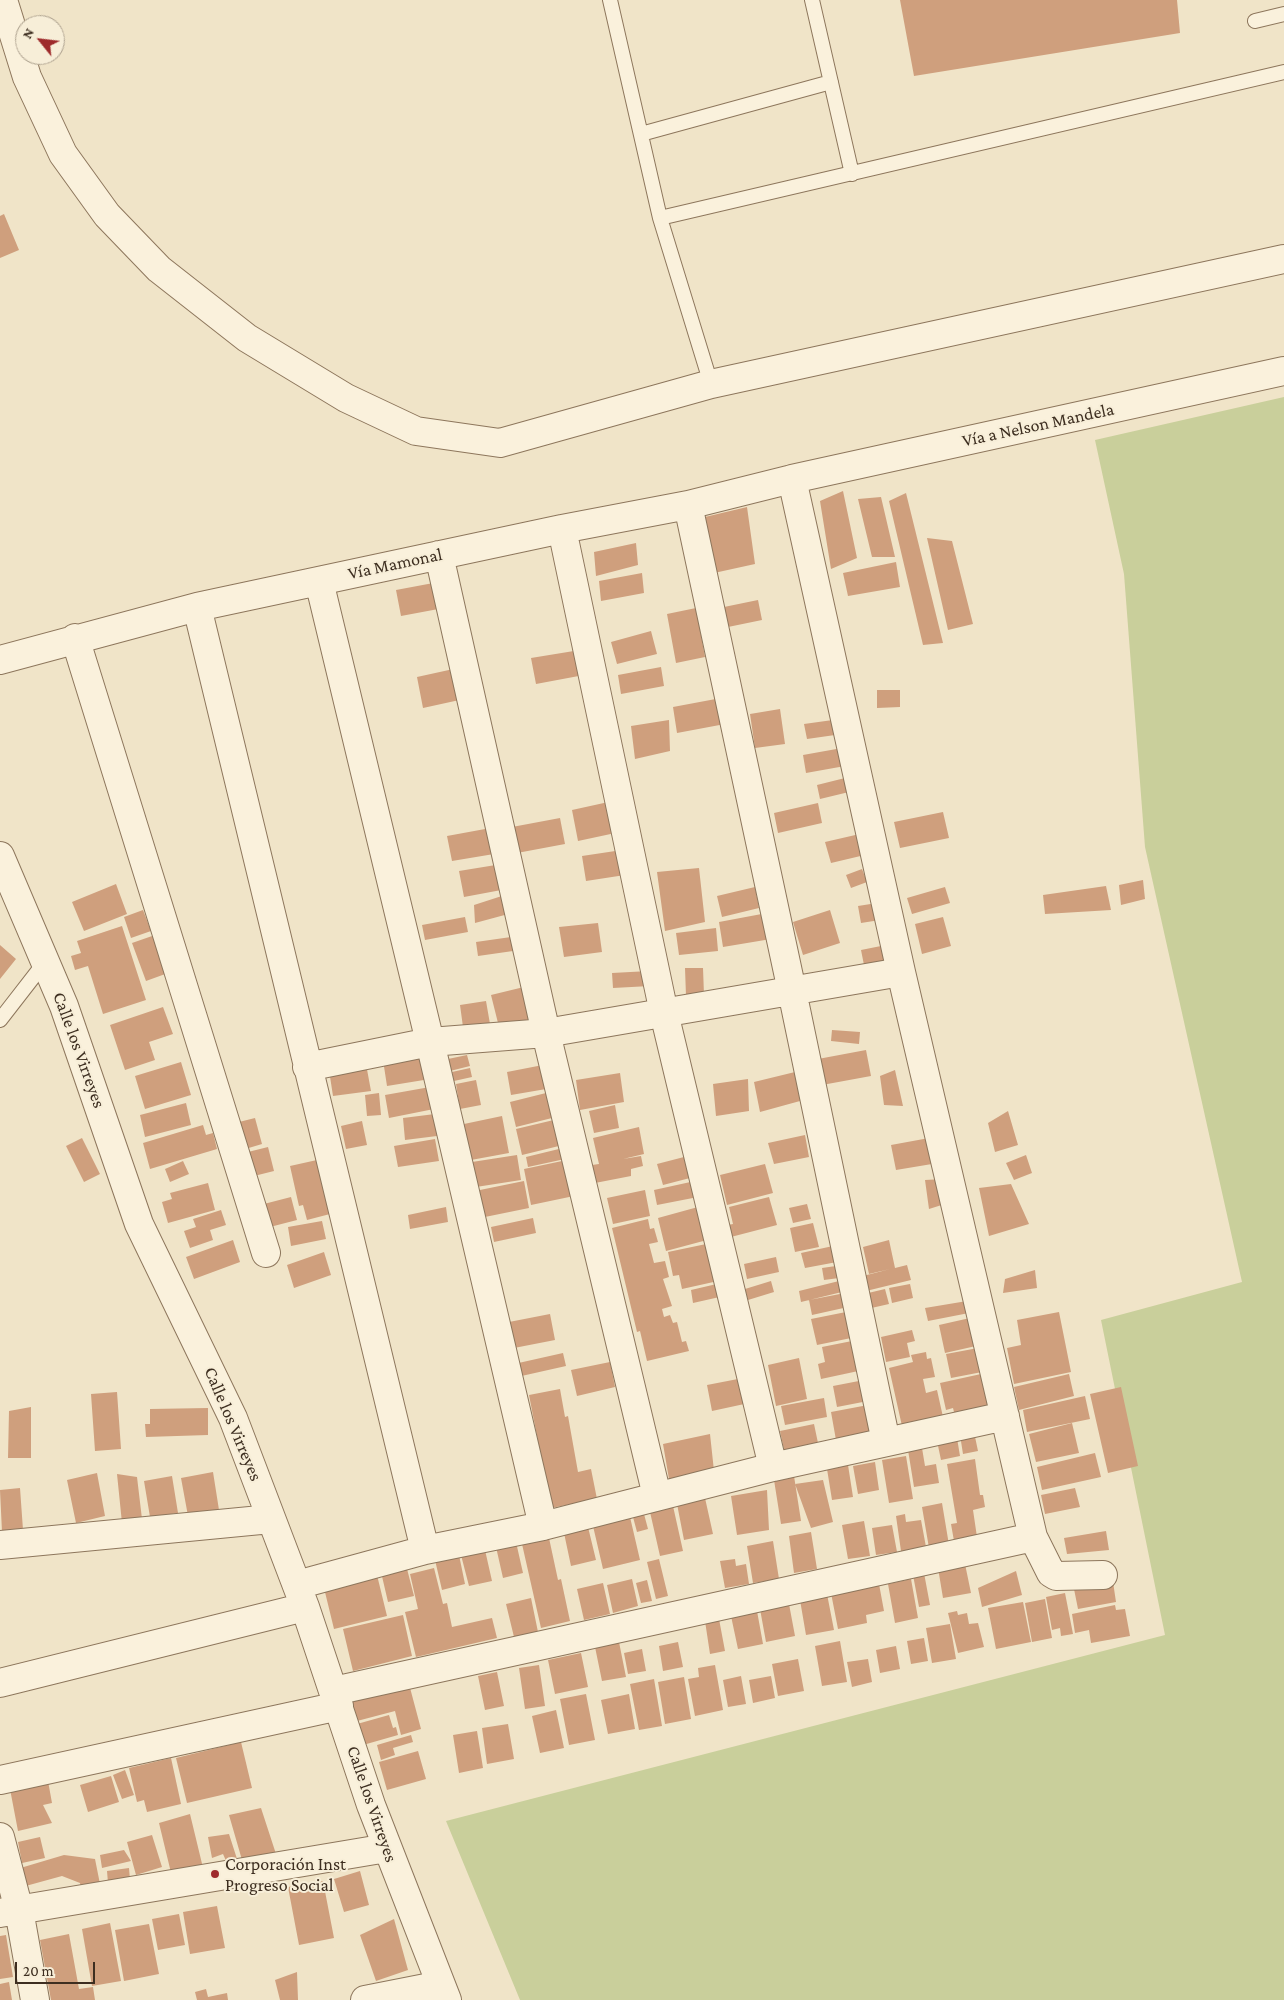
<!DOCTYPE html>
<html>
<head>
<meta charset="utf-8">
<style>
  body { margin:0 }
  #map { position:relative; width:1284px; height:2000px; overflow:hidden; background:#f0e4c8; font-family:"Crimson Pro",serif }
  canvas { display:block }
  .north { position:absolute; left:15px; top:15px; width:50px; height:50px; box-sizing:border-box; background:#f7eed8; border:1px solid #ada18e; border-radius:50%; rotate:299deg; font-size:14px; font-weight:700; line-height:20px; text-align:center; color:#3d2e20 }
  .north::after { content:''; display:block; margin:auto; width:18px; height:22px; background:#9e2a2b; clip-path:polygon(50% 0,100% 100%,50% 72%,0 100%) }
  .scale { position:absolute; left:15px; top:1962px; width:80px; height:22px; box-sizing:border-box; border:2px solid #3d2e20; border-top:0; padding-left:6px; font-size:15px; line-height:18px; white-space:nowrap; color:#3d2e20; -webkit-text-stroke:4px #f7eed8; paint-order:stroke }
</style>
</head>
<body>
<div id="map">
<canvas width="1284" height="2000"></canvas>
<div class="north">N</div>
<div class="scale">20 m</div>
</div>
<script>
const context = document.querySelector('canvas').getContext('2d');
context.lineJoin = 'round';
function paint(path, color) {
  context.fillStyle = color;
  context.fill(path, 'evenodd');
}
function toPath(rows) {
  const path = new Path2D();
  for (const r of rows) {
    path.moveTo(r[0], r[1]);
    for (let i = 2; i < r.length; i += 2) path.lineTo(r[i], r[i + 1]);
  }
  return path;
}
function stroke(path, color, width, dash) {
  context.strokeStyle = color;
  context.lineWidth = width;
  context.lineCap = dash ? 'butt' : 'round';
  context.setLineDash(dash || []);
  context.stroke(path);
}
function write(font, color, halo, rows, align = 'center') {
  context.font = font + ' "Crimson Pro",serif';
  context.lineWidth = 4;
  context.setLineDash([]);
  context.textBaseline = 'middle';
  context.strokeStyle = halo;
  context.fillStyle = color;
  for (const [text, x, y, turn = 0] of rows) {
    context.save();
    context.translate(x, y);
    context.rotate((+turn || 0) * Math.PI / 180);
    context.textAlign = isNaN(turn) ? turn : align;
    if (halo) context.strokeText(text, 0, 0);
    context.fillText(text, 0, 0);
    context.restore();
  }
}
const green = toPath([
  [1284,397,1284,2000,520,2000,446,1821,1165,1635,1101,1320,1242,1282,1145,847,1124,574,1095,440]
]);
const building = toPath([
  [900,0,1177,0,1180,33,914,76],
  [4,214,19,250,0,258,0,216],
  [843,491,857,558,831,569,820,501],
  [906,493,943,643,923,645,889,501],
  [881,497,895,557,872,557,858,499],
  [747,507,755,564,714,573,705,517],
  [927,538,952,541,973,624,948,630],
  [636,543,638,565,596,576,594,552],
  [896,562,900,587,848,596,843,573],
  [642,573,644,593,601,601,599,581],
  [444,581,449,607,401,616,396,590],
  [758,600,762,620,728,627,724,607],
  [696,608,705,657,676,663,667,614],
  [651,631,657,654,617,664,611,642],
  [580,650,584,675,536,684,531,658],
  [661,667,664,686,621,694,618,675],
  [458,668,464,699,423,708,417,677],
  [877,690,900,690,900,707,877,708],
  [721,698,725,724,677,733,673,707],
  [780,709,785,744,755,748,750,714],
  [840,719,842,734,807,739,804,724],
  [669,720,670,751,635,759,631,726],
  [842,748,845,766,806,773,803,755],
  [845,778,849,792,820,799,817,785],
  [613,801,620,832,578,841,572,810],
  [818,803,822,823,778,833,774,813],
  [943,812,949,838,900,848,894,822],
  [560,818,565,844,517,853,512,827],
  [496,827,500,853,452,861,447,836],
  [864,833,869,854,831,863,825,842],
  [622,850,625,875,586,881,582,856],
  [508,863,512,888,464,897,459,871],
  [699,868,705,922,665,931,657,872],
  [862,869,867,882,851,888,846,875],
  [1143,880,1145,899,1121,905,1119,885],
  [116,884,127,914,84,931,72,902],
  [1106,886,1111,910,1045,914,1043,895],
  [755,887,759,908,722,917,717,896],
  [945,887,950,903,912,914,907,898],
  [508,894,512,913,475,923,474,905],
  [877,903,880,920,861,923,858,906],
  [143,910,151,931,131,938,124,917],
  [830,910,840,943,803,955,793,922],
  [767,913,771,939,723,947,719,922],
  [465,917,468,932,425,940,422,925],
  [943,917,951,946,922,954,915,924],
  [598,923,602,952,564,957,559,927],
  [122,926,146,1000,103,1014,88,966,75,970,71,956,81,953,77,941],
  [716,928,718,951,679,955,676,933],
  [155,935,168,973,146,981,132,943],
  [518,936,520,950,478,956,476,942],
  [0,945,16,959,0,979],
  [886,945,889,960,864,965,861,950],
  [685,968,703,968,704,995,686,996],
  [649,971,650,986,613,988,612,973],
  [528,986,535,1018,499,1027,491,995],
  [486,1001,490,1024,463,1027,460,1005],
  [163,1007,173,1034,149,1042,155,1060,125,1070,110,1025],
  [832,1030,860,1032,859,1044,831,1041],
  [866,1050,871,1076,822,1085,818,1059],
  [426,1053,430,1079,387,1086,383,1060],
  [467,1055,470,1066,450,1071,448,1059],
  [181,1062,191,1095,145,1109,135,1076],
  [366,1064,371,1091,333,1096,329,1070],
  [548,1064,552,1088,511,1095,507,1072],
  [470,1068,472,1077,454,1081,452,1072],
  [895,1070,903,1106,884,1105,880,1076],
  [795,1072,800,1101,760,1112,754,1082],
  [620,1073,624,1102,580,1110,576,1080],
  [748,1079,749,1111,716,1116,713,1084],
  [476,1080,481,1105,460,1109,456,1084],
  [430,1087,434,1109,389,1118,385,1095],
  [550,1092,556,1117,516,1127,510,1102],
  [379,1093,381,1115,367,1116,365,1095],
  [186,1103,191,1125,145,1137,140,1115],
  [615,1105,619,1128,594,1133,589,1111],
  [1008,1111,1018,1145,995,1152,988,1123],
  [435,1114,437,1136,405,1140,403,1118],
  [502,1116,509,1153,471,1160,464,1124],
  [255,1118,262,1144,242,1150,235,1123],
  [558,1119,563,1145,522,1155,516,1129],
  [362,1121,367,1145,346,1149,341,1126],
  [203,1125,206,1135,213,1133,217,1149,150,1169,143,1143],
  [639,1127,644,1154,623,1159,641,1156,643,1166,631,1169,631,1176,595,1183,592,1165,599,1164,593,1138],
  [805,1135,809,1157,774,1164,768,1143],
  [940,1136,944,1162,896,1170,891,1145],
  [82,1138,100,1174,84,1182,66,1146],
  [435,1139,439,1161,398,1167,394,1146],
  [268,1147,274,1171,254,1176,248,1152],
  [563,1148,565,1159,528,1167,526,1157],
  [517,1155,521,1180,476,1187,472,1162],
  [1026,1155,1032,1173,1014,1180,1006,1163],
  [684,1157,690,1178,663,1185,657,1164],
  [317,1160,330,1214,307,1220,303,1205,299,1206,290,1166],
  [567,1160,574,1196,531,1205,524,1169],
  [183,1161,189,1174,170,1182,165,1169],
  [765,1164,773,1193,727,1205,720,1175],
  [943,1179,948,1203,929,1209,925,1180],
  [524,1181,529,1208,480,1218,475,1191],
  [695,1181,698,1197,657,1205,654,1190],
  [208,1183,215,1210,168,1223,162,1202,172,1199,170,1193],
  [1011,1184,1029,1224,989,1236,979,1188],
  [645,1190,650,1216,613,1224,607,1198],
  [291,1197,297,1220,266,1228,260,1205],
  [769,1197,777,1225,727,1238,723,1226,733,1224,729,1207],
  [807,1204,811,1219,793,1223,789,1208],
  [446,1207,448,1222,410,1229,408,1215],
  [698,1207,707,1240,666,1251,658,1218],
  [221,1210,226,1225,210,1230,213,1240,190,1248,184,1231,196,1227,193,1219],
  [533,1218,536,1233,494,1242,491,1227],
  [648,1219,650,1229,654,1228,658,1242,649,1244,654,1263,665,1261,669,1277,663,1279,672,1306,662,1309,664,1317,670,1315,673,1323,677,1322,682,1342,686,1341,689,1351,647,1361,640,1331,637,1332,612,1228],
  [322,1221,326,1239,291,1246,288,1227],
  [813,1223,819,1247,795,1252,790,1228],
  [233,1240,240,1262,194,1279,186,1257],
  [889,1240,895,1268,907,1265,911,1280,866,1291,863,1276,890,1269,869,1274,863,1247],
  [711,1243,718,1281,682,1289,679,1275,673,1276,668,1252],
  [833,1246,837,1262,805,1268,801,1253],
  [324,1252,331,1275,294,1288,287,1265],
  [776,1257,779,1272,747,1279,744,1264],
  [836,1266,839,1278,824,1280,822,1268],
  [1035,1270,1037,1288,1003,1293,1005,1279],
  [843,1280,846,1291,801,1302,799,1291],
  [771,1281,774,1292,748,1300,745,1289],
  [721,1283,724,1296,693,1303,691,1290],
  [910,1284,913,1298,892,1303,889,1288],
  [885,1289,889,1304,867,1309,864,1294],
  [845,1293,848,1307,812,1315,809,1300],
  [967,1301,969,1313,928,1321,925,1308],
  [851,1311,856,1337,817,1345,811,1319],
  [1059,1312,1071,1372,1014,1384,1007,1348,1021,1345,1017,1320],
  [550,1314,555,1340,514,1348,509,1322],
  [970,1318,976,1346,945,1353,939,1325],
  [912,1330,915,1341,907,1343,910,1357,886,1362,881,1337],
  [857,1340,863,1370,821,1379,818,1364,825,1362,822,1347],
  [978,1348,982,1372,951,1378,946,1354],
  [926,1352,927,1359,931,1358,935,1377,923,1379,926,1393,937,1390,943,1417,902,1426,889,1368,913,1362,911,1355],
  [563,1353,566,1366,517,1377,514,1364],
  [799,1358,807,1399,776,1406,768,1365],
  [610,1362,615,1387,577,1396,571,1370],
  [981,1374,989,1409,955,1416,953,1408,946,1410,940,1383],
  [1069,1374,1074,1396,1019,1410,1014,1387],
  [743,1378,749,1403,712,1411,707,1385],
  [864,1380,868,1401,837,1407,833,1386],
  [1121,1387,1138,1466,1108,1473,1090,1394],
  [560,1389,565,1417,568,1416,578,1472,591,1469,597,1499,551,1508,529,1395],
  [117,1392,121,1449,95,1451,91,1394],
  [1085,1396,1090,1419,1027,1432,1023,1410],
  [824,1398,827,1417,785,1425,781,1406],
  [868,1405,873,1433,836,1440,831,1412],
  [31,1407,31,1458,8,1458,9,1411],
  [208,1408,208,1435,146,1437,145,1424,150,1424,150,1409],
  [1072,1423,1079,1453,1036,1462,1029,1434],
  [814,1424,818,1443,784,1450,780,1431],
  [974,1432,978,1451,963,1454,960,1435],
  [710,1434,714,1471,669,1479,663,1444],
  [957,1438,960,1456,941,1460,937,1441],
  [922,1448,925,1466,936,1464,939,1483,914,1487,908,1450],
  [1095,1453,1101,1477,1042,1490,1037,1467],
  [906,1456,913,1499,889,1503,882,1460],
  [975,1459,980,1495,983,1495,985,1507,973,1510,977,1537,954,1541,951,1524,957,1523,947,1464],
  [875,1462,879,1490,858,1494,853,1466],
  [848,1465,853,1497,832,1500,827,1469],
  [213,1472,219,1510,188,1516,181,1478],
  [97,1473,105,1516,76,1523,67,1480],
  [117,1474,137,1477,142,1519,122,1523],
  [172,1476,178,1513,150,1517,144,1481],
  [794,1476,801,1521,781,1524,774,1480],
  [823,1480,833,1522,811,1528,795,1484],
  [20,1488,23,1530,2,1532,0,1490],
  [1075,1488,1080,1507,1045,1514,1041,1495],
  [767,1490,769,1530,737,1535,731,1496],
  [705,1498,713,1534,684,1540,677,1504],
  [942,1503,949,1545,929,1548,922,1507],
  [673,1506,683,1551,660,1556,650,1512],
  [644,1514,648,1529,637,1532,633,1517],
  [905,1514,906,1522,921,1520,926,1547,901,1551,896,1516],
  [630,1517,640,1560,603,1569,593,1526],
  [864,1521,870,1556,848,1559,842,1525],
  [892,1525,897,1552,876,1555,872,1528],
  [588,1527,596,1560,571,1566,564,1533],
  [1106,1531,1109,1550,1067,1554,1064,1538],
  [811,1532,817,1569,794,1573,789,1536],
  [549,1538,558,1580,561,1579,570,1621,541,1628,522,1544],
  [773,1541,779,1579,753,1583,747,1546],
  [516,1542,523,1573,503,1578,496,1547],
  [485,1550,492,1581,469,1586,461,1555],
  [459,1555,465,1584,442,1590,435,1560],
  [659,1559,668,1596,656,1599,647,1562],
  [735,1559,736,1566,746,1564,749,1584,725,1588,720,1561],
  [965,1564,971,1593,943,1598,938,1568],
  [406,1565,414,1596,388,1602,381,1572],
  [434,1568,443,1604,447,1603,452,1627,492,1618,497,1638,416,1657,405,1612,418,1609,410,1574],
  [1016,1571,1022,1595,982,1607,978,1588],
  [924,1573,930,1605,919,1607,913,1575],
  [377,1575,387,1616,334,1629,324,1588],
  [632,1579,638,1606,613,1613,607,1585],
  [911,1579,918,1618,895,1623,888,1584],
  [647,1580,652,1601,641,1603,636,1583],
  [1113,1582,1116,1602,1078,1609,1074,1589],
  [603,1583,610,1614,584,1620,577,1589],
  [879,1584,884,1611,866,1615,867,1623,838,1629,831,1593],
  [1065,1593,1073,1634,1061,1636,1060,1628,1052,1630,1046,1597],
  [827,1594,834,1630,806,1635,800,1600],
  [531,1598,538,1632,514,1637,506,1604],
  [1045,1599,1052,1638,1032,1642,1025,1603],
  [1023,1602,1031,1642,996,1649,988,1608],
  [789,1604,795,1636,766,1642,760,1609],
  [1115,1605,1116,1610,1125,1609,1130,1636,1091,1643,1089,1630,1075,1633,1072,1614],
  [757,1611,763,1644,738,1649,731,1616],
  [957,1611,958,1615,967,1613,969,1624,978,1623,984,1647,958,1653,948,1613],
  [403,1615,412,1656,353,1671,343,1629],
  [719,1619,725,1651,710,1654,705,1621],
  [950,1624,956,1659,932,1663,926,1628],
  [924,1638,928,1661,911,1664,907,1641],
  [840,1641,847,1682,822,1686,815,1646],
  [619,1642,626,1677,602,1681,595,1647],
  [678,1642,683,1667,663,1671,659,1646],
  [896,1646,900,1669,880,1673,876,1650],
  [642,1649,646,1671,628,1674,624,1653],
  [581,1653,588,1687,555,1694,548,1660],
  [798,1659,804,1691,778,1696,772,1664],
  [868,1659,872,1682,852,1687,847,1662],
  [539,1665,545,1706,525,1709,519,1668],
  [715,1665,723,1710,695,1716,688,1679,699,1677,698,1668],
  [497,1672,504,1706,485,1710,478,1676],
  [741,1676,746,1704,728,1707,723,1680],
  [771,1676,775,1698,753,1703,749,1680],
  [684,1677,691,1719,665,1724,658,1682],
  [654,1679,662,1726,639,1730,630,1684],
  [409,1684,421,1729,401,1735,395,1711,357,1721,351,1700],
  [586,1694,595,1740,569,1745,560,1699],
  [629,1694,635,1729,608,1734,601,1700],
  [556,1710,564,1748,540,1753,532,1716],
  [389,1715,393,1728,396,1727,398,1735,363,1745,357,1724],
  [508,1724,514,1759,487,1764,482,1728],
  [477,1731,483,1768,459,1773,453,1735],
  [411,1735,413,1742,393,1748,395,1755,381,1760,377,1745],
  [241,1742,252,1788,187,1803,176,1758],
  [418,1751,426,1779,387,1790,379,1762],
  [171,1758,181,1804,147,1812,144,1800,137,1802,129,1768],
  [125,1770,134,1795,122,1799,113,1775],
  [111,1776,119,1802,88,1812,80,1785],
  [48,1781,52,1803,43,1805,52,1823,18,1831,10,1789],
  [261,1808,276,1854,242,1860,229,1815],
  [190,1814,204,1872,173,1881,159,1823],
  [229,1834,238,1862,227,1863,223,1854,212,1858,208,1837],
  [152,1835,162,1867,136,1875,127,1842],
  [40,1837,45,1858,22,1863,18,1842],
  [124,1850,131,1861,102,1868,100,1855],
  [64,1855,95,1859,102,1894,83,1897,80,1883,62,1876,22,1887,17,1869],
  [129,1868,130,1880,108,1883,107,1871],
  [360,1871,369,1905,344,1912,334,1879],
  [323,1881,334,1938,299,1945,288,1887],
  [217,1906,225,1948,190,1954,183,1912],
  [179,1914,185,1945,158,1950,152,1919],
  [394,1919,408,1970,376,1981,360,1935],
  [110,1923,121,1981,92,1986,82,1929],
  [149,1924,159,1974,124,1981,115,1930],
  [69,1934,79,1989,93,1987,95,2000,51,2000,40,1940],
  [6,1935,13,1977,0,1979,0,1936],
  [297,1972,298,2000,280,2000,275,1980],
  [9,1982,12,2000,0,2000,0,1984],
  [206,1989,208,1997,227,1993,228,2000,197,2000,195,1992]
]);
const service = toPath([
  [610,0,660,218,711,384],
  [812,0,852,174],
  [1255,21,1284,14],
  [641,134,831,82],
  [660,218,1284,72],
  [0,1020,45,962]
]);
const minor = toPath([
  [3,0,27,77,63,154,107,215,159,269,247,338,346,398,416,431,500,443,711,384,1284,259],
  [792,479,901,972,1033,1537,1051,1573,1056,1576,1103,1575],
  [688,505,792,991,886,1442],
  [562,529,664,1013,773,1467],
  [439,555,546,1033,657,1496],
  [319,581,430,1042,543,1526],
  [197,607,425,1550],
  [75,638,266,1253],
  [0,660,197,607,562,529,688,505,792,479,1284,371],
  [0,856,64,1006,139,1224,233,1418,305,1607,371,1805,447,2000],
  [307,1067,430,1042,546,1033,901,972],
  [0,1545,271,1519],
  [297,1585,425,1550,543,1526,773,1467,1005,1416],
  [0,1683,305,1607],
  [334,1691,1033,1537],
  [0,1780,339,1706],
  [0,1837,19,1910,35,2000],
  [0,1913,387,1848],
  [365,2000,441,1985]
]);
const markers = [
  [215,1874,5,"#9e2a2b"]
];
const streetNames = [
  ["Vía a Nelson Mandela",1038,425,-12],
  ["Vía Mamonal",395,564,-12],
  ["Calle los Virreyes",79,1050,70],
  ["Calle los Virreyes",233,1424,67],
  ["Calle los Virreyes",372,1804,71]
];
const poiNames = [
  ["Corporación Inst",225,1864],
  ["Progreso Social",225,1885]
];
paint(green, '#c9cf9b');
paint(building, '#cf9f7d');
stroke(service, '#8d765c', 16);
stroke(minor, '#8d765c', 30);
stroke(service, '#faf1dc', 14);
stroke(minor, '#faf1dc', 28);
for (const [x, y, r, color] of markers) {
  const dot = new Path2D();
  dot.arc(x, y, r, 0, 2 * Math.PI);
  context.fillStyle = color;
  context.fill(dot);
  stroke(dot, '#f7eed8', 2);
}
write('18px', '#3d2e20', '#f7eed8', streetNames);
write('18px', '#3d2e20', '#f7eed8', poiNames, 'left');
</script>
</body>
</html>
